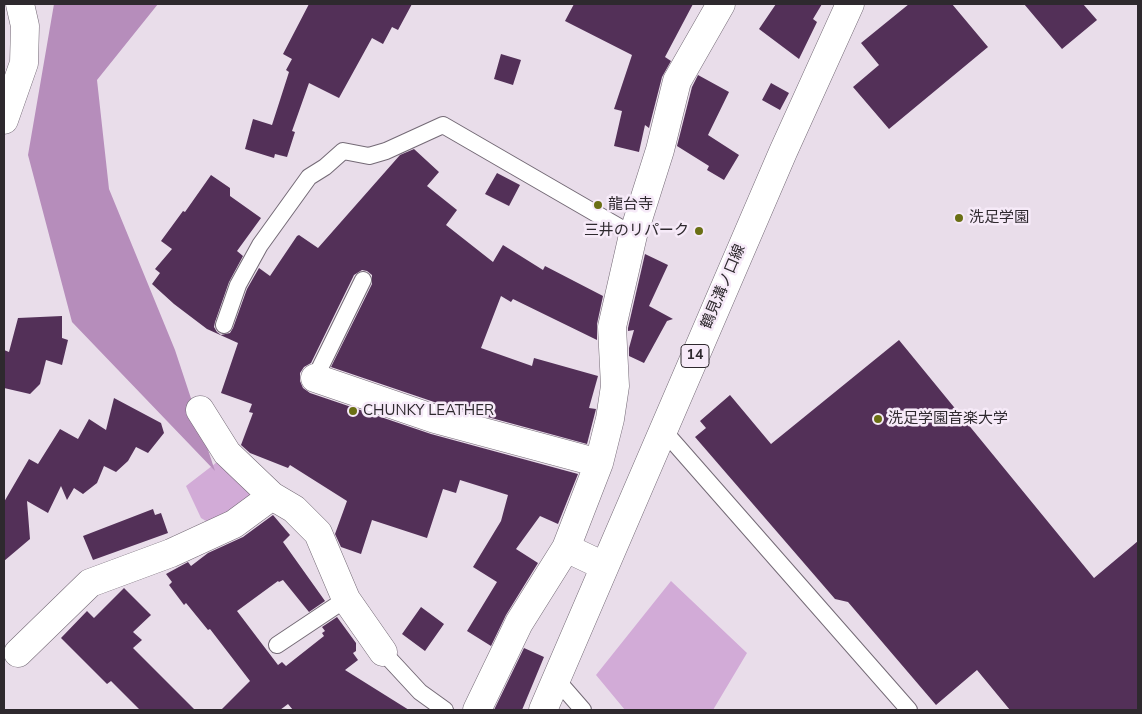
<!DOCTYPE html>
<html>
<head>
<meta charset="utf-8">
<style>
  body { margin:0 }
  #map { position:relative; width:1142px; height:714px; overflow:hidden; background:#e9ddea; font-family:"Nunito Sans",sans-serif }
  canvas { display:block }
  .frame { position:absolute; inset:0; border:5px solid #2e292e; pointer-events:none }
</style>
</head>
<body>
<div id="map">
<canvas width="1142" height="714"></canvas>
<div class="frame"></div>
</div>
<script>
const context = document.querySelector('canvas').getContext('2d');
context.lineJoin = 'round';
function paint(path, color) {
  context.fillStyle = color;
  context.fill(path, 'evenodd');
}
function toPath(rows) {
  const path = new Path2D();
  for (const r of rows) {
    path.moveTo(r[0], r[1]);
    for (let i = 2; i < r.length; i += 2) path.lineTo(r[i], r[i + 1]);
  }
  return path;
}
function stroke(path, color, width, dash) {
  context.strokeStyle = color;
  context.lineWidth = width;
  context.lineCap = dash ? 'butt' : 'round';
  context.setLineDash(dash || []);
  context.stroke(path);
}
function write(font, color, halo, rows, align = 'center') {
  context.font = font + ' "Nunito Sans","Noto Sans JP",sans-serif';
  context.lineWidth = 5;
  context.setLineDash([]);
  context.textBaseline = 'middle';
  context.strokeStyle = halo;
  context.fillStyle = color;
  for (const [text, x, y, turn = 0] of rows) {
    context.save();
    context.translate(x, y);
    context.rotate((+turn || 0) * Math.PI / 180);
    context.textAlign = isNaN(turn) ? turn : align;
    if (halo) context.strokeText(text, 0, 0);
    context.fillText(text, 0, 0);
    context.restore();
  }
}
const green = toPath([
  [221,459,249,482,251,498,211,524,201,518,186,486],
  [671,581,747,653,713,710,625,710,596,675]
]);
const forest = toPath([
  [54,4,158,4,97,80,109,189,175,350,215,471,72,322,28,155]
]);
const building = toPath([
  [309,4,412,4,398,30,392,27,383,44,372,38,339,98,309,83,292,131,295,132,287,157,275,154,274,158,245,149,253,119,272,125,289,72,286,70,292,59,283,54],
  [574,4,693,4,665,57,671,61,662,77,649,128,645,125,639,152,614,146,622,111,614,109,632,55,565,21],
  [776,4,822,4,813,19,817,22,799,59,759,29],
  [909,4,952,4,988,47,889,129,853,87,879,65,861,43],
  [1024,4,1083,4,1097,20,1062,49],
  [501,54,521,60,513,85,494,79],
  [698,75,729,92,708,135,739,155,724,180,707,170,709,166,677,146,692,87],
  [771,83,789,93,780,110,762,100],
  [414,149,439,172,427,186,457,210,446,225,493,262,503,245,543,270,545,266,603,296,597,324,597,340,513,299,511,302,501,296,481,348,532,366,534,358,598,376,589,408,596,409,587,444,440,404,331,367,372,284,372,275,367,271,362,270,354,275,311,363,304,367,300,373,300,381,303,388,310,393,431,434,578,474,558,524,540,516,516,549,538,563,506,615,491,646,467,631,497,582,473,567,501,521,508,495,460,480,456,493,443,489,427,538,372,520,361,554,341,547,335,534,347,501,290,465,288,468,250,453,241,445,253,413,249,412,252,404,221,393,238,343,207,329,174,304,152,284,160,273,155,269,172,249,161,241,183,211,185,212,211,175,230,188,230,196,261,218,237,251,243,256,229,282,215,322,214,327,217,332,221,335,230,333,233,328,247,289,259,268,270,276,297,236,299,235,318,248,400,155],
  [497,173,520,185,509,206,485,194],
  [645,254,668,265,649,306,673,319,667,321,644,363,629,356,629,348,634,330,628,331,628,328],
  [62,316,62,338,68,340,62,365,46,360,40,384,30,394,4,388,4,350,9,352,18,318],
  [899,340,1094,578,1138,541,1138,710,1010,710,977,670,936,705,848,602,835,599,695,437,706,428,700,421,730,395,771,444],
  [114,398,161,423,164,433,148,453,136,447,128,461,116,472,104,466,97,483,83,494,74,488,67,500,61,486,48,513,27,501,30,539,4,561,4,502,29,459,38,464,60,429,78,439,89,419,106,430],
  [153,509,155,515,161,513,168,533,93,560,83,536],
  [273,515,290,535,283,542,325,601,309,612,283,580,279,582,278,581,237,611,278,665,282,662,286,666,324,636,322,633,325,631,322,627,337,617,356,643,356,651,353,653,358,660,345,670,409,710,293,710,288,704,280,710,221,710,250,681,210,629,208,630,186,603,184,605,169,585,172,582,166,574,188,562,191,566,208,553,243,537],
  [124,588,151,615,133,632,142,640,133,648,195,710,140,710,111,681,107,684,61,638,87,611,94,618],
  [421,607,444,624,425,651,402,634],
  [524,648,544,657,522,710,494,710]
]);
const service = toPath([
  [224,325,238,285,260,245,309,177,325,167,343,151,369,156,386,151,443,125,633,235],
  [315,378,363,280],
  [663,430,909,710],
  [277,645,346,599],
  [383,652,420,692,445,710],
  [556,679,583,710]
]);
const minor = toPath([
  [4,120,24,63,25,26,20,4],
  [315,378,435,419,599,463],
  [200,410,227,453,272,496,294,509,318,533,346,599,383,652],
  [566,548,604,566],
  [18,653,90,583,171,553,234,524,272,496],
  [477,710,519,623,566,548,599,463,610,419,615,386,612,327,633,235,660,150,677,81,721,4]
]);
const primary = toPath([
  [543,710,783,152,850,4]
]);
const markers = [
  [598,205,5,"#6a6f14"],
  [959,218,5,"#6a6f14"],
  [699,231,5,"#6a6f14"],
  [353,411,5,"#6a6f14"],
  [878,419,5,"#6a6f14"]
];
const shields = [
  [695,356,28]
];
const shieldNames = [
  ["14",695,356]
];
const poiNames = [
  ["龍台寺",608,205],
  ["洗足学園",969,218],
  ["三井のリパーク",689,231,"right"],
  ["CHUNKY LEATHER",363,411],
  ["洗足学園音楽大学",888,419]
];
const streetNames = [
  ["鶴見溝ノ口線",724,287,-67]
];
paint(green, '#d2abd7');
paint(forest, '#b68dbb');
paint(building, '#533058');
stroke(service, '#746a76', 18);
stroke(minor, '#746a76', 29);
stroke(primary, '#746a76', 29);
stroke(service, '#fff', 16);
stroke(minor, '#fff', 28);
stroke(primary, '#fff', 28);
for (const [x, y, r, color] of markers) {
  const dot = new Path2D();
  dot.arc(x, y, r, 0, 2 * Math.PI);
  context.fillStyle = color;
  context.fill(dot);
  stroke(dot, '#f6eaf8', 2);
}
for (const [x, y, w] of shields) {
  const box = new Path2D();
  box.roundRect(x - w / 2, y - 11.5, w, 23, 4);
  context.fillStyle = '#f6eaf8';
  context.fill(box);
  stroke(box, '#2e292e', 1);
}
write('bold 14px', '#2e292e', null, shieldNames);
write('15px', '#2e292e', '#f6eaf8', poiNames, 'left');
write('15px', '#2e292e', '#f6eaf8', streetNames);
</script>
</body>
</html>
